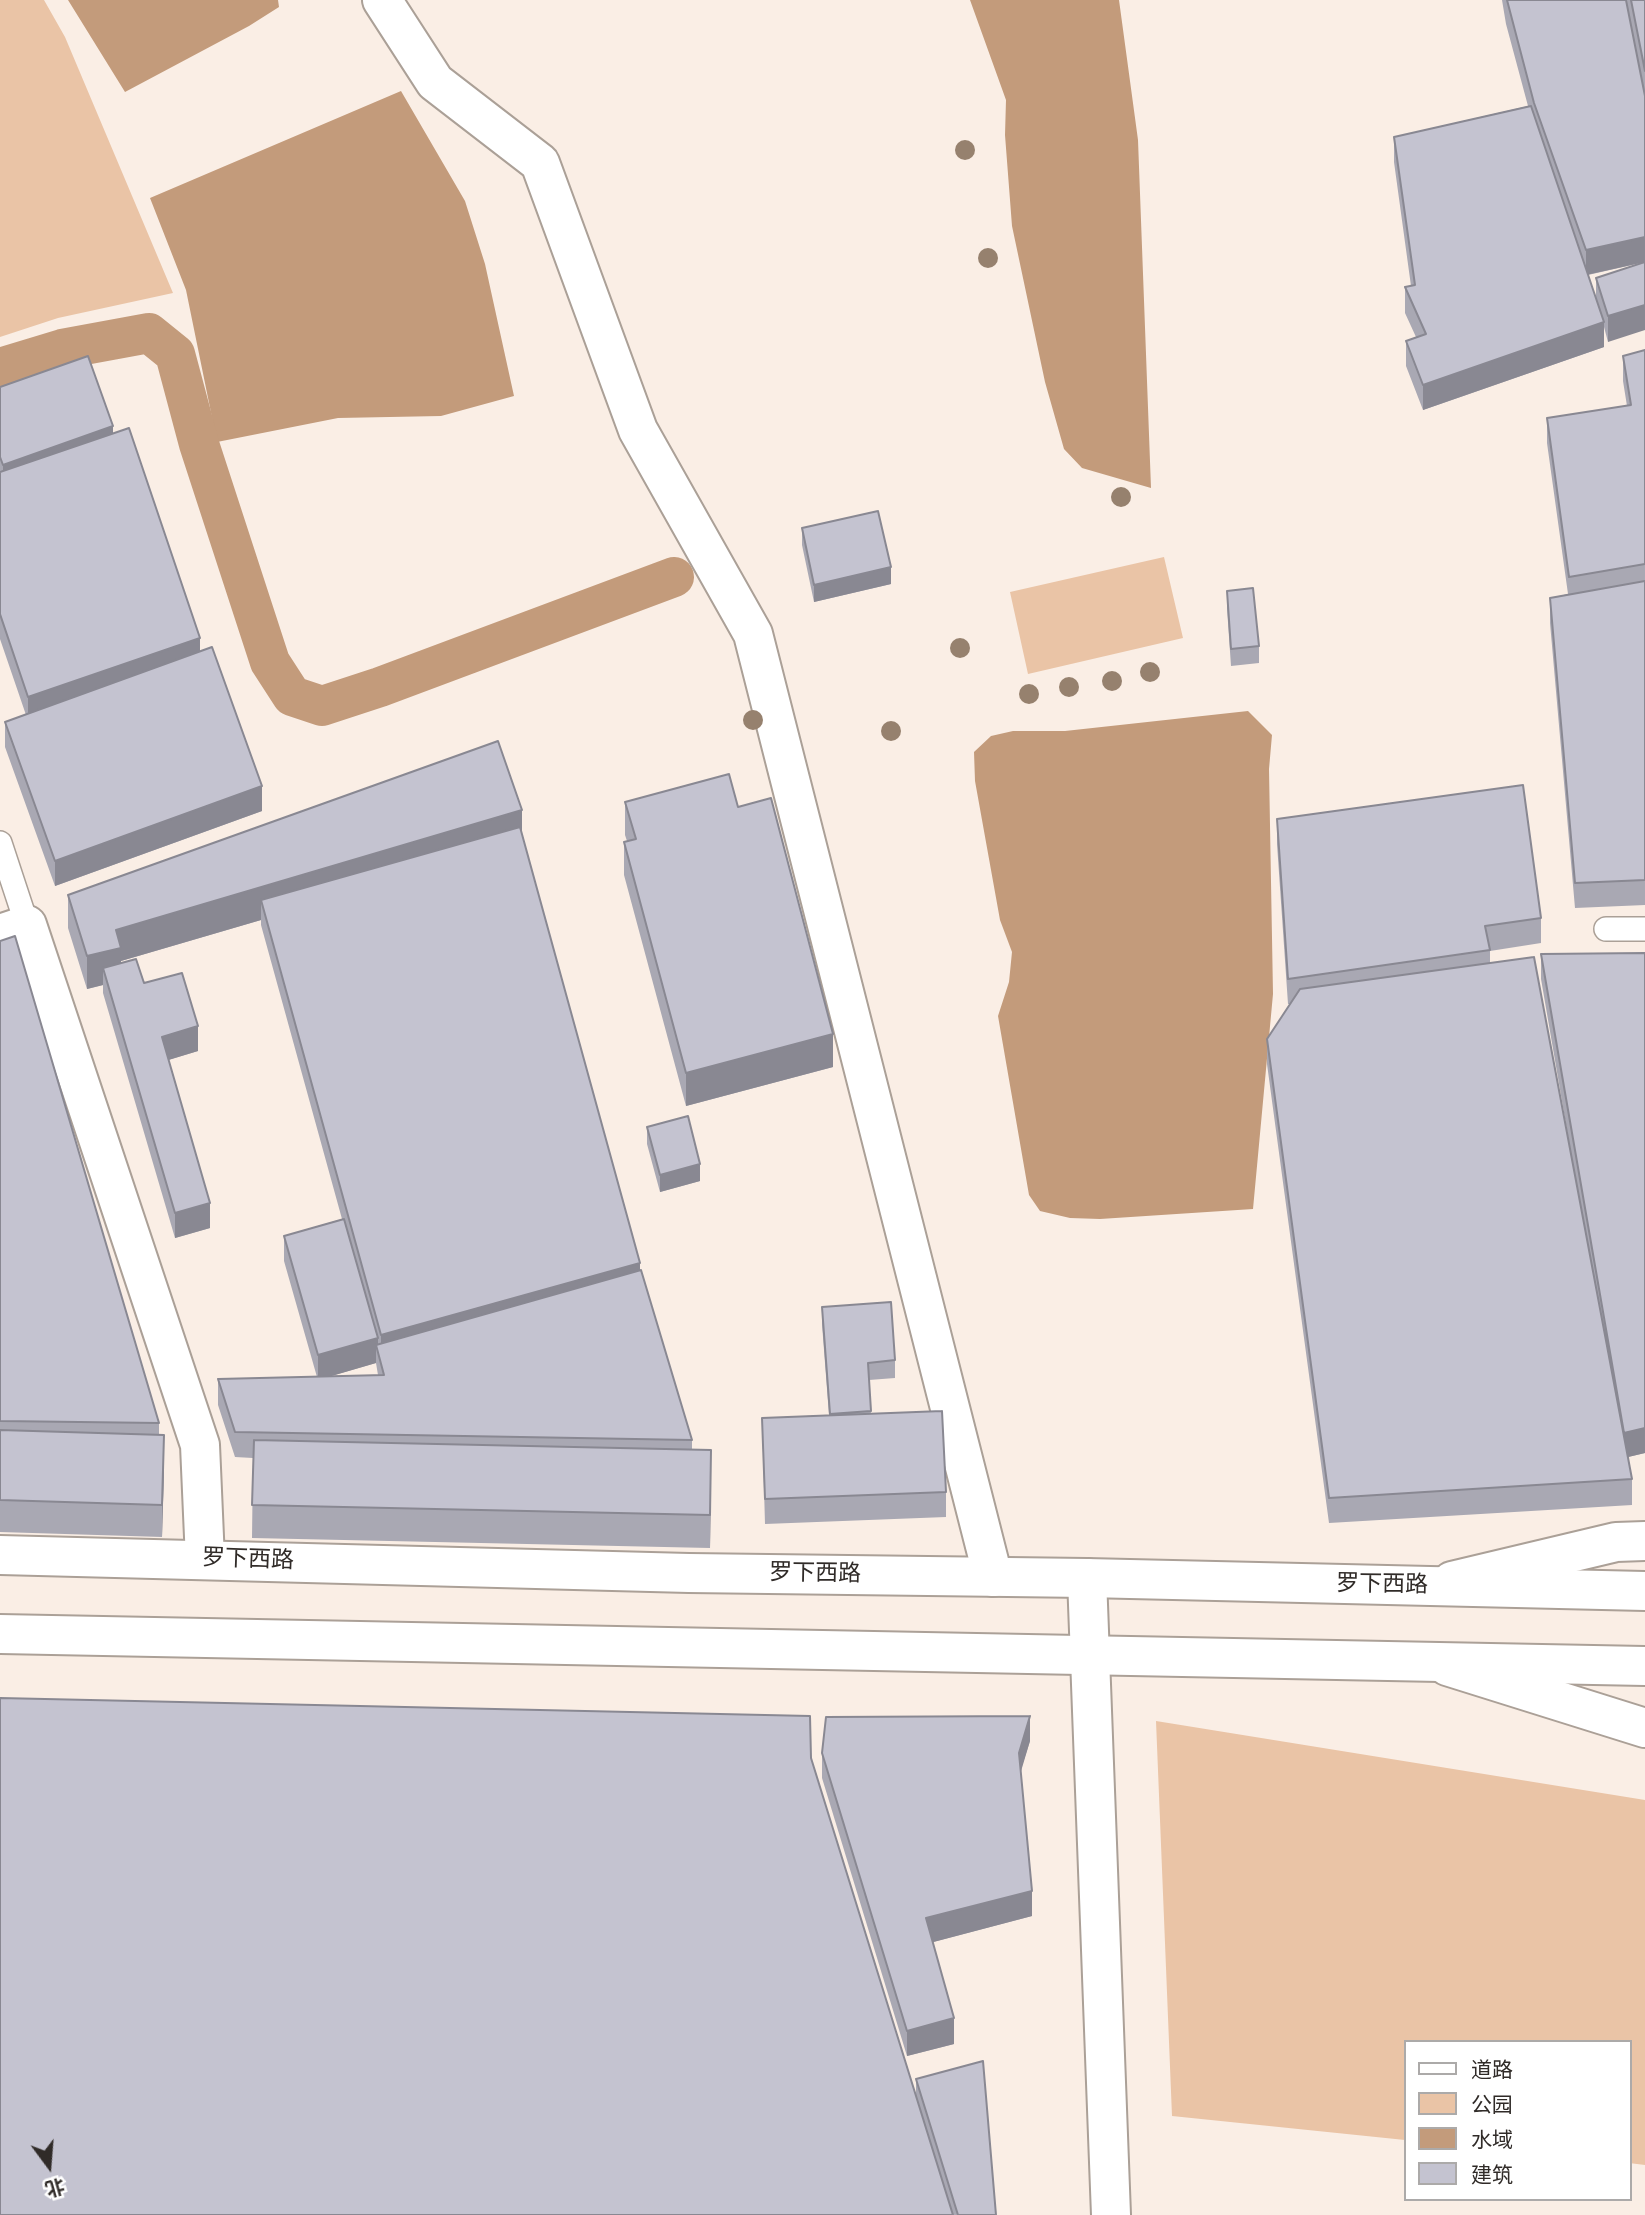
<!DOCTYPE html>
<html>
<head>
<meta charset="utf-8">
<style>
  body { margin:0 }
  #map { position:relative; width:1645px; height:2215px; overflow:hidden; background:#faeee5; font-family:"Source Sans 3","Noto Sans SC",sans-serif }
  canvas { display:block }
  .legend { position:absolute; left:1404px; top:2040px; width:228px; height:161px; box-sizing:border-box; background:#fff; border:2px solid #acaaa9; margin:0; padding:9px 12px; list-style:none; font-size:21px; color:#302b28 }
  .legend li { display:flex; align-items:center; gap:14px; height:35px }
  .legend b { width:35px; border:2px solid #acaaa9 }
  .north { position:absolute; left:14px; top:2131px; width:70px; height:70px; -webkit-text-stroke:5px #fff; paint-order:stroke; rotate:164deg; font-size:19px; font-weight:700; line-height:28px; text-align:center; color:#302b28 }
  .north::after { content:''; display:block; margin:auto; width:24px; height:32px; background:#302b28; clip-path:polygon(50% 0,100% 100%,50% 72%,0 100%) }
</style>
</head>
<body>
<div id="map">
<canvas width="1645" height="2215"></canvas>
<ul class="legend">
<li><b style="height:9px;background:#fff"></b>道路</li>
<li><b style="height:19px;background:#eac4a6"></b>公园</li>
<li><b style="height:19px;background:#c39b7b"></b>水域</li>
<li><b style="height:19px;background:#c4c3d0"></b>建筑</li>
</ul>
<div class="north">北</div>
</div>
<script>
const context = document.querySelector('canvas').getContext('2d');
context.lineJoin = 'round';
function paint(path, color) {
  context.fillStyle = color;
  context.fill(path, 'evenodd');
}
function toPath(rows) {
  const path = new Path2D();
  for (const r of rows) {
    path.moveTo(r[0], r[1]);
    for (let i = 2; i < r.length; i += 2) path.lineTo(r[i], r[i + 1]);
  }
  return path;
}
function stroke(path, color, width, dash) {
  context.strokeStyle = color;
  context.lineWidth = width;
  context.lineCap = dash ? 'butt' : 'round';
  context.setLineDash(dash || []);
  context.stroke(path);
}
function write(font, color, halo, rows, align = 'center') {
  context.font = font + ' "Source Sans 3","Noto Sans SC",sans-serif';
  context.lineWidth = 5;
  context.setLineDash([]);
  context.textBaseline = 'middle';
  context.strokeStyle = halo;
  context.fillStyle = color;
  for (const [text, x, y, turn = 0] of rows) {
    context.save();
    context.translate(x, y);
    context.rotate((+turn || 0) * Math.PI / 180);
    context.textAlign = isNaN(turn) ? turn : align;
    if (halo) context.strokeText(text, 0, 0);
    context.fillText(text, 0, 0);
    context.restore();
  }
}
const green = toPath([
  [0,0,44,0,65,37,173,293,58,318,0,337],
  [1164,557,1183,638,1028,674,1010,592],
  [1156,1721,1645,1800,1645,2165,1629,2163,1629,2042,1405,2042,1405,2140,1172,2116]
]);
const water = toPath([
  [68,0,278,0,279,7,249,26,125,92],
  [970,0,1119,0,1138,140,1151,488,1082,468,1064,449,1045,382,1012,226,1005,135,1006,100],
  [401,91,465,201,485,264,514,396,441,416,338,418,217,442,186,290,150,198],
  [1248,711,1272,735,1269,769,1273,994,1253,1209,1100,1219,1070,1218,1040,1211,1029,1195,998,1016,1009,982,1012,952,1000,920,975,781,974,752,991,736,1013,731,1065,731]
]);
const canal = toPath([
  [0,368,62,349,149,333,175,354,199,444,270,662,292,696,322,706,380,687,674,577]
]);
const lane = toPath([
  [0,843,27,925],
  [1606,929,1645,929]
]);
const street = toPath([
  [382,0,435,82,540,163,638,430,753,634,993,1577],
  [0,934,27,925,200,1445,205,1560],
  [1087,1578,1111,2215],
  [1452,1581,1616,1542,1645,1541],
  [1447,1666,1645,1728]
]);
const secondary = toPath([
  [0,1555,689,1573,1087,1578,1645,1591],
  [0,1634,1645,1666]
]);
const trees = [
  [965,150],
  [988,258],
  [1121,497],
  [960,648],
  [1150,672],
  [1112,681],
  [1069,687],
  [1029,694],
  [753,720],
  [891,731]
];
const wall = toPath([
  [1502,0,1645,0,1645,262,1588,275,1596,299,1596,278,1645,262,1608,342,1604,327,1604,347,1423,410,1406,366,1406,341,1416,337,1405,313,1405,287,1411,286,1394,162,1394,137,1528,106,1506,24],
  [1645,350,1645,905,1575,908,1550,623,1550,598,1568,594,1547,443,1547,418,1627,406,1623,381,1623,356],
  [0,387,113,434,262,811,55,886,5,747,5,722,26,715,0,639],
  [802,528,891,584,814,602,802,545],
  [1227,591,1259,646,1259,663,1231,666,1227,608],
  [625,802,738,807,833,1067,686,1106,624,875,624,842,627,841,625,835],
  [1277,819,1541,918,1541,943,1490,951,1490,963,1579,1200,1541,979,1541,954,1645,953,1645,1453,1628,1457,1632,1479,1632,1505,1329,1523,1267,1064,1267,1039,1290,1004,1288,1004,1277,844],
  [522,834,640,1270,692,1440,692,1450,711,1483,710,1548,252,1538,253,1458,235,1457,218,1405,218,1379,317,1377,284,1261,284,1236,342,1219,261,925,261,920,121,961,121,963,144,983,198,1051,168,1060,210,1228,175,1238,103,993,103,985,87,989,68,928,68,895],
  [376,1363,378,1375,331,1376],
  [0,941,159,1423,159,1435,164,1468,162,1537,0,1532],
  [647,1127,700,1181,660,1192,647,1144],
  [822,1307,895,1360,895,1378,869,1380,871,1414,946,1492,946,1517,765,1524,762,1418,829,1415,822,1324],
  [1030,1741,1020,1772,1032,1916,933,1942,954,2044,907,2056,822,1778,822,1753],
  [811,1758,916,2095,916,2079,996,2215,0,2215]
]);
const shadedWall = toPath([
  [1645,237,1645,262,1586,275,1586,250],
  [1645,305,1645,330,1608,342,1608,316],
  [1604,322,1604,347,1423,410,1423,385],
  [113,426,113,451,3,490,3,465],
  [891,567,891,584,814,602,814,585],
  [200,638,200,663,28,722,28,697],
  [262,786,262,811,55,886,55,861],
  [522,810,522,842,261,900,261,920,121,961,121,981,103,968,103,985,87,989,87,956,116,930],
  [198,1026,198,1051,162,1062,162,1037],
  [833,1034,833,1067,686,1106,686,1073],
  [700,1164,700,1181,660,1192,660,1175],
  [210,1203,210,1228,175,1238,175,1213],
  [640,1263,640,1288,381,1360,381,1335],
  [378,1338,378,1351,376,1345,376,1363,318,1380,318,1355],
  [1645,1428,1645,1453,1624,1458,1624,1433],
  [164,1435,164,1468,162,1537,162,1505],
  [711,1450,711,1483,710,1548,710,1515],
  [1030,1716,1030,1741,1019,1778,1019,1753],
  [1032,1891,1032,1916,926,1944,926,1918],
  [954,2018,954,2044,907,2056,907,2031]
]);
const building = toPath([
  [1507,0,1626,0,1645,96,1645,237,1586,250,1534,103,1507,0],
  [1631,0,1645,0,1645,71,1631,0],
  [1531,106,1604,322,1423,385,1406,341,1426,334,1405,287,1415,285,1394,137,1531,106],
  [1645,262,1645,305,1608,316,1596,278,1645,262],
  [1645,350,1645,564,1569,577,1547,418,1631,405,1623,356,1645,350],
  [88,356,113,426,3,465,0,457,0,387,88,356],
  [129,428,200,638,28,697,0,614,0,472,129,428],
  [878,511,891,567,814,585,802,528,878,511],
  [1645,581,1645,880,1575,883,1550,598,1645,581],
  [1253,588,1259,646,1231,649,1227,591,1253,588],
  [212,647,262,786,55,861,5,722,212,647],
  [498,741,522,810,116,930,121,948,87,956,68,895,498,741],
  [729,774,738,807,771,798,833,1034,686,1073,624,842,636,839,625,802,729,774],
  [1523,785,1541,918,1485,926,1490,950,1288,979,1277,819,1523,785],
  [520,827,640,1263,381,1335,261,900,520,827],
  [15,936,159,1423,0,1421,0,941,15,936],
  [1645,953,1645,1428,1624,1433,1541,954,1645,953],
  [1534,957,1632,1479,1329,1498,1267,1039,1300,989,1534,957],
  [136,959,144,983,182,973,198,1026,162,1037,210,1203,175,1213,103,968,136,959],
  [688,1116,700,1164,660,1175,647,1127,688,1116],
  [344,1219,378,1338,318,1355,284,1236,344,1219],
  [641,1270,692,1440,235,1432,218,1379,384,1375,376,1345,641,1270],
  [891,1302,895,1360,868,1363,871,1411,830,1414,822,1307,891,1302],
  [942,1411,946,1492,765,1499,762,1418,942,1411],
  [0,1430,164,1435,162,1505,0,1500,0,1430],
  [254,1440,711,1450,710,1515,252,1505,254,1440],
  [0,1698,810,1716,811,1758,953,2215,0,2215,0,1698],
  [1030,1716,1019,1753,1032,1891,926,1918,954,2018,907,2031,822,1753,826,1717,1030,1716],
  [983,2061,996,2215,958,2215,916,2079,983,2061]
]);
const streetNames = [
  ["罗下西路",248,1561,2],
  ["罗下西路",815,1575,1],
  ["罗下西路",1382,1586,1]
];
paint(green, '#eac4a6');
paint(water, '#c39b7b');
stroke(canal, '#c39b7b', 40);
stroke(lane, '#aba097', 26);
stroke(street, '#aba097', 42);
stroke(secondary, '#aba097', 42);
stroke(lane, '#fff', 23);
stroke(street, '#fff', 38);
stroke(secondary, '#fff', 38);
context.fillStyle = '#96816e';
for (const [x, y] of trees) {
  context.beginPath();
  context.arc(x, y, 10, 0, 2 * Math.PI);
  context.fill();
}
paint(wall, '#a9a8b3');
paint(shadedWall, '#898892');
paint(building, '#c4c3d0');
stroke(building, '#898892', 2);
write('23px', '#302b28', '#fff', streetNames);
</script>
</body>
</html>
